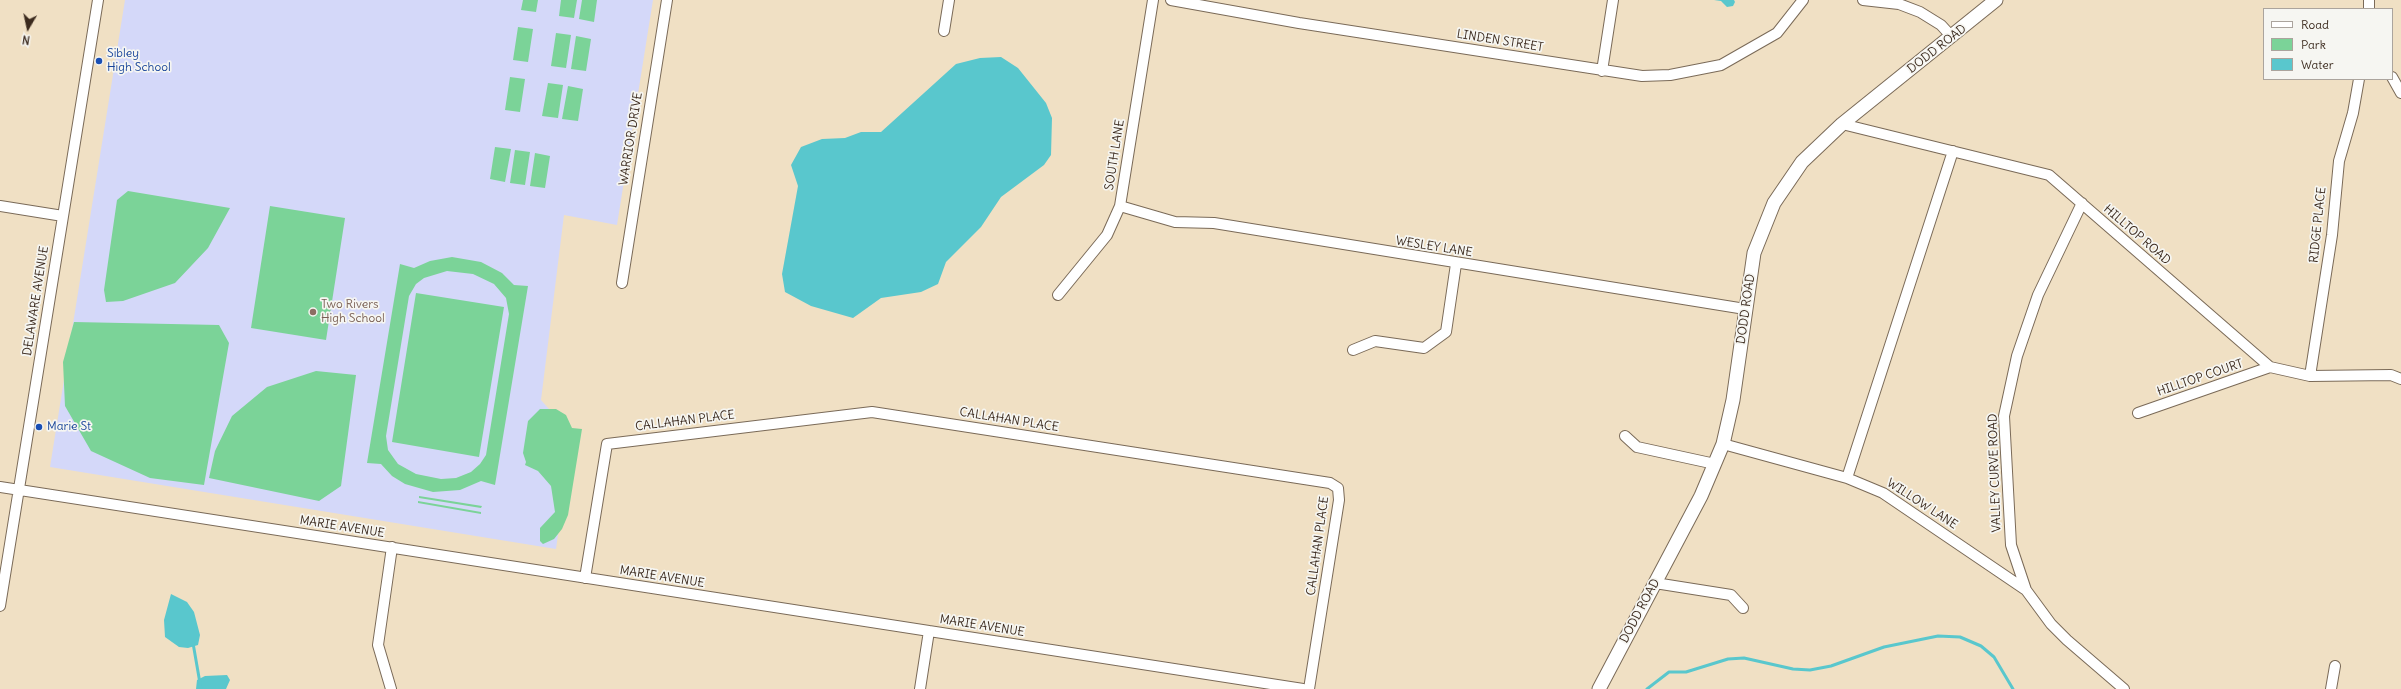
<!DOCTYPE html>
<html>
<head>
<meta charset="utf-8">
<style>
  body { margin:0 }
  #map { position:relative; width:2401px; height:689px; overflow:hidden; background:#f0e0c4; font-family:Delius,sans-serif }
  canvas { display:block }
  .legend { position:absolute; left:2263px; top:8px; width:130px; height:72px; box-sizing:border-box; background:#f6f6f2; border:1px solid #aba49d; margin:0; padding:5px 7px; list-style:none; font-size:12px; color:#3b2a1e }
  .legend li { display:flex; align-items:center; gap:8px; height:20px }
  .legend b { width:20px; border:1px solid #aba49d }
  .north { position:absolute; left:8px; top:8px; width:40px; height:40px; -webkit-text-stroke:3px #f6f6f2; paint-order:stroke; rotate:189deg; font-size:11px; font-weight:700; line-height:16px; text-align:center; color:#3b2a1e }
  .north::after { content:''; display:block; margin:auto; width:14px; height:18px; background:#3b2a1e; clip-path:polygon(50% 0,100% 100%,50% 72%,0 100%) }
</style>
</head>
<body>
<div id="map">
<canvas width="2401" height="689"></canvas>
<ul class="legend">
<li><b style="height:5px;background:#fff"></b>Road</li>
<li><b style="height:11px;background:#7bd398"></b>Park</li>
<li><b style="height:11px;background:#59c7cd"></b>Water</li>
</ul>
<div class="north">N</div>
</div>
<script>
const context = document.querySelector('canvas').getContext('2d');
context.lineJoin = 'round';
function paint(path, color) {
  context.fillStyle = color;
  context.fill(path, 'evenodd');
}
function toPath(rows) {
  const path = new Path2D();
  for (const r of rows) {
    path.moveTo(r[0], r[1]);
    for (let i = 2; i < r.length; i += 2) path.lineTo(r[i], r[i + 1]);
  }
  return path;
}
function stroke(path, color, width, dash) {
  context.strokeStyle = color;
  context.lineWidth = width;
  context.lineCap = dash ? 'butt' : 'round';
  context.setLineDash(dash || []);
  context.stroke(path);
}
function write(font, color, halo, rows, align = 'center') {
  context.font = font + ' Delius,sans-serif';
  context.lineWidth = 3.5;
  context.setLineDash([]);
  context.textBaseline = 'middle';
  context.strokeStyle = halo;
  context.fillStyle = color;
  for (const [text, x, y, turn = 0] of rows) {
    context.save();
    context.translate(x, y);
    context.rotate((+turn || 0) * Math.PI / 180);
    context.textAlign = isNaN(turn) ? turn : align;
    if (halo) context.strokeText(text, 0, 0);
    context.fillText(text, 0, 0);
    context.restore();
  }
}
const built = toPath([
  [125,0,653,0,617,225,564,215,541,400,572,435,556,549,50,467]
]);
const green = toPath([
  [523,0,538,0,536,12,521,10],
  [561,0,577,0,574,18,559,16],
  [582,0,597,0,594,22,579,19],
  [518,27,533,29,528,62,513,60],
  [556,33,571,35,566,68,551,66],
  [576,36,591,39,586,71,571,69],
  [510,77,525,79,520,112,505,110],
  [548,83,563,85,558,118,542,116],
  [568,86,583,89,578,121,562,119],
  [495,147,511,149,505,182,490,179],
  [515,150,530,152,525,185,510,183],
  [535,153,550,156,545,188,530,186],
  [128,191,230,208,208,248,175,283,123,301,106,302,104,290,117,200],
  [270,206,345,218,326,340,251,328],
  [452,257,481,262,502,273,514,285,528,286,495,485,481,481,460,490,433,492,405,484,392,476,381,464,367,463,400,264,414,268,430,261],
  [447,271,473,274,494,284,506,298,509,314,486,455,480,464,471,472,456,478,441,479,416,474,398,464,388,450,386,436,409,296,416,284,424,278],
  [416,293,504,307,479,457,392,442],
  [74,322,219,325,229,343,204,485,150,478,91,451,65,406,63,362],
  [316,371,356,375,341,486,319,501,209,478,215,451,232,416,267,387],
  [540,409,556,409,566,415,572,428,582,429,568,515,562,529,554,539,543,544,540,541,540,528,555,512,551,486,538,471,525,465,526,462,523,453,528,421],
  [419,496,482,506,481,508,419,498],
  [418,501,481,512,481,514,418,503]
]);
const water = toPath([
  [1714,0,1734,0,1735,2,1733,6,1727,7,1721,1],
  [1001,57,1018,68,1046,103,1052,118,1051,155,1044,165,1001,197,981,227,946,262,938,284,921,292,881,298,853,318,811,306,785,292,782,274,798,186,791,165,801,147,822,139,845,138,861,132,881,132,956,64,980,58],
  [171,594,187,602,194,612,200,635,198,645,188,648,179,647,165,637,164,620],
  [227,675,230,680,226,689,196,689,197,680,205,676]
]);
const stream = toPath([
  [193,643,201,689],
  [1647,689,1669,672,1686,672,1728,659,1744,658,1793,669,1810,670,1831,666,1884,647,1938,636,1960,637,1981,646,1994,657,2013,689]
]);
const minor = toPath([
  [1171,0,1299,23,1642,76,1670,75,1721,65,1777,33,1803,0],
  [1863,0,1899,4,1920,12,1941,25,1952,37],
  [2369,0,2369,9],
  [944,31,949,0],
  [1602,71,1613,0],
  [2392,77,2401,93],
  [1842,124,2049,175,2270,367,2310,376,2391,375,2401,379],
  [2082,203,2038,295,2017,356,2004,416,2011,545,2026,590,2051,624,2067,640,2124,689],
  [0,206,63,216],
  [1120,206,1175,222,1214,223,1745,309],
  [622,283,667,0],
  [1058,295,1107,235,1120,206,1153,0],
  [1353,350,1375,341,1424,348,1446,332,1456,264],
  [2310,376,2332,235,2339,161,2353,113,2359,79],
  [2138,413,2270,367],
  [1625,436,1637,447,1715,464],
  [1723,444,1847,478,1883,493,2026,590],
  [1847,478,1953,151],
  [0,487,1303,689],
  [585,578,607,444,872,412,1330,483,1338,488,1339,500,1309,689],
  [1655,583,1731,595,1743,608],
  [0,606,98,0],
  [391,689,378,645,392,547],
  [920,689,929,631],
  [2331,689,2335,666]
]);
const major = toPath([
  [1599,689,1701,496,1723,444,1733,400,1754,253,1774,203,1802,162,1842,124,1996,0]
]);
const markers = [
  [99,61,4,"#1a4fb4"],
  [313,312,4,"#8d6e63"],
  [39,427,4,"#1a4fb4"]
];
const streetNames = [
  ["LINDEN STREET",1500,41,9],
  ["DODD ROAD",1937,49,-38],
  ["WARRIOR DRIVE",631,139,-81],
  ["SOUTH LANE",1115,155,-81],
  ["RIDGE PLACE",2318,225,-84],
  ["HILLTOP ROAD",2137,235,41],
  ["WESLEY LANE",1434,247,9],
  ["DELAWARE AVENUE",36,301,-81],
  ["DODD ROAD",1746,309,-82],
  ["HILLTOP COURT",2200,378,-19],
  ["CALLAHAN PLACE",1009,420,9],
  ["CALLAHAN PLACE",685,421,-7],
  ["VALLEY CURVE ROAD",1995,473,-92],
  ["WILLOW LANE",1922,504,33],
  ["MARIE AVENUE",342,527,9],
  ["CALLAHAN PLACE",1318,546,-82],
  ["MARIE AVENUE",662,577,9],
  ["DODD ROAD",1640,611,-62],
  ["MARIE AVENUE",982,626,9]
];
const transitNames = [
  ["Sibley",107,54],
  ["High School",107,68],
  ["Marie St",47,427]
];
const educationNames = [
  ["Two Rivers",321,305],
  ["High School",321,319]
];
paint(built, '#d4d8f9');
paint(green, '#7bd398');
paint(water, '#59c7cd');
stroke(stream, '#59c7cd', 3);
stroke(minor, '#7a6a58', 12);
stroke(major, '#7a6a58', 15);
stroke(minor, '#fff', 10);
stroke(major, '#fff', 13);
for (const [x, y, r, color] of markers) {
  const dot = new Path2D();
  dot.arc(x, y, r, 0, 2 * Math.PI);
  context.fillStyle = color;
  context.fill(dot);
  stroke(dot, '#f6f6f2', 1.5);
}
write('12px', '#3b2a1e', '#f6f6f2', streetNames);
write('12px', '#164399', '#f6f6f2', transitNames, 'left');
write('12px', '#785e54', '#f6f6f2', educationNames, 'left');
</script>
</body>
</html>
